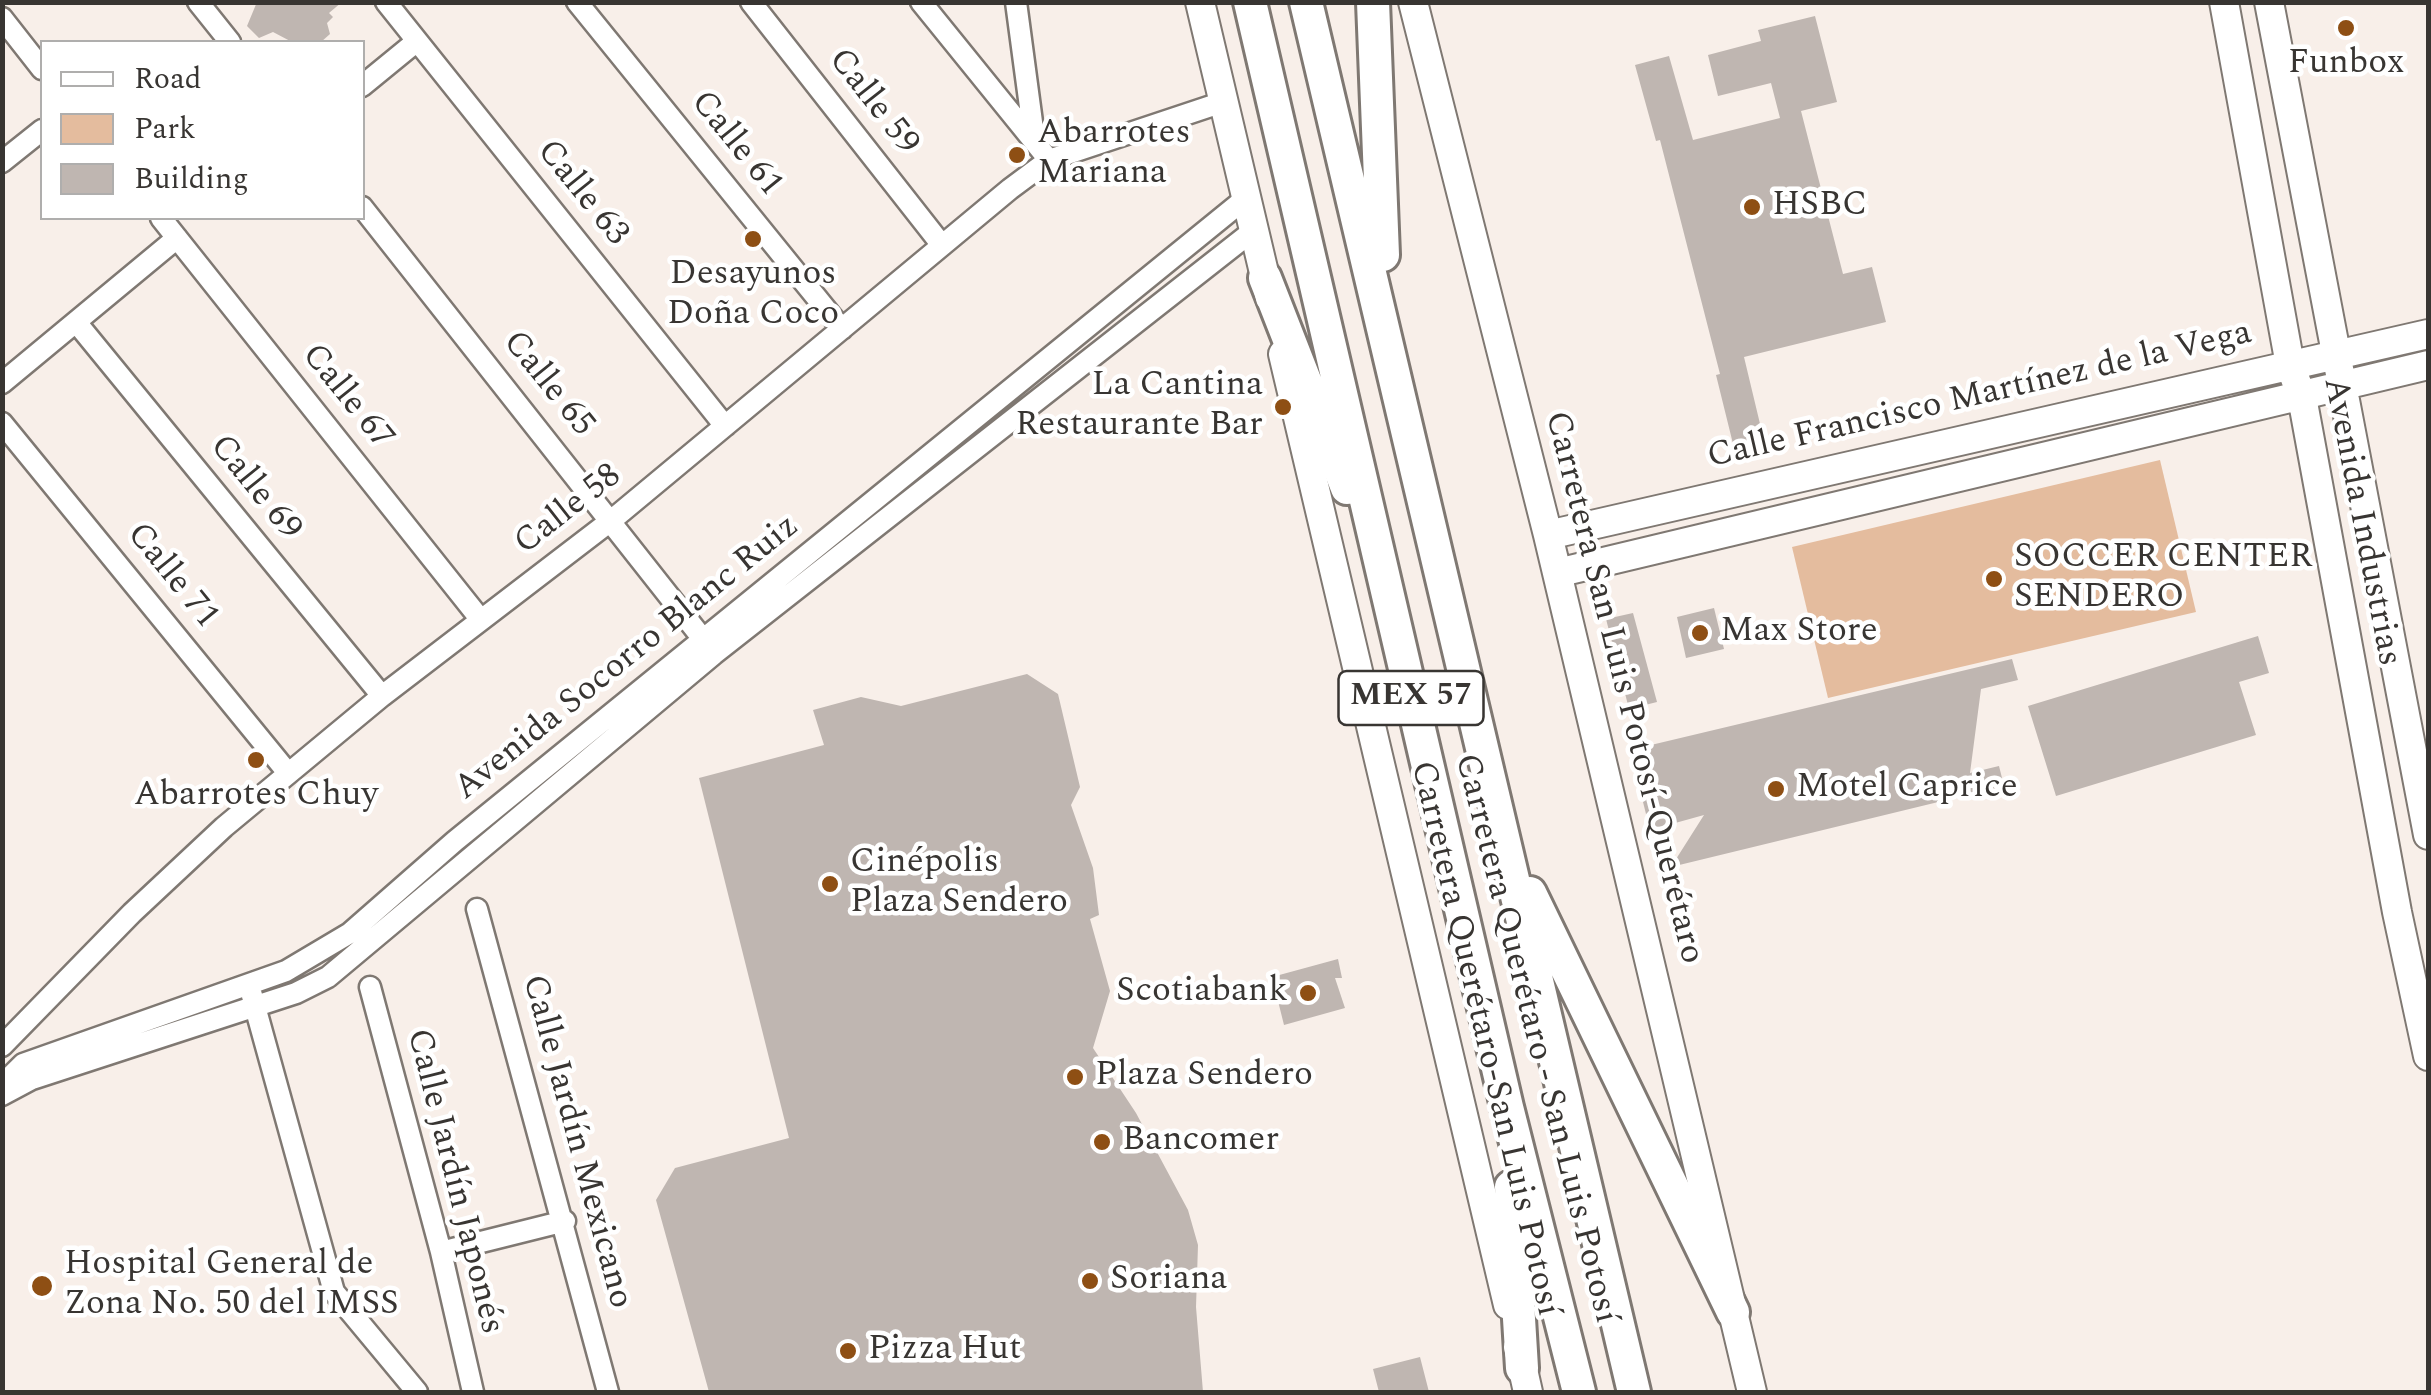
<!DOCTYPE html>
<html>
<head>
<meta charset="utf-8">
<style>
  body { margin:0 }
  #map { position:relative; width:2431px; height:1395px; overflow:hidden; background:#f8efe9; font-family:Spectral,serif }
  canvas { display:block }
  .frame { position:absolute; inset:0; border:5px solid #383532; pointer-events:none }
  .legend { position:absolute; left:40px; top:40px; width:325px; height:180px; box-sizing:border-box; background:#fff; border:2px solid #afaead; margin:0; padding:12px 18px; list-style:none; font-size:30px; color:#383532 }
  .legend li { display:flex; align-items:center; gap:20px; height:50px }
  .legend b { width:50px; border:2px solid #afaead }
</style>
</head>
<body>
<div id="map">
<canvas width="2431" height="1395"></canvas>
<div class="frame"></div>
<ul class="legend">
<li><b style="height:12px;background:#fff"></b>Road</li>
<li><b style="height:28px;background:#e4bc9e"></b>Park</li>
<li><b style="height:28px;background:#bfb6b1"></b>Building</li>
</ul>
</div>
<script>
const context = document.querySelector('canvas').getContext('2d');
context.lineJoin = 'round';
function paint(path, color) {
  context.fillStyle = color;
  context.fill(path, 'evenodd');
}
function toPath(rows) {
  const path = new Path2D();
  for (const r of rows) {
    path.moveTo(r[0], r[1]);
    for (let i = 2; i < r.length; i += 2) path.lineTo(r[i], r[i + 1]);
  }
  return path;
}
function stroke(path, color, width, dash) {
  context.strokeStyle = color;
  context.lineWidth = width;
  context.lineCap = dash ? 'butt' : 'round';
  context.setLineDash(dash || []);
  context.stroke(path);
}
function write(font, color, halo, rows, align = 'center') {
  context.font = font + ' Spectral,serif';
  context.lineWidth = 9;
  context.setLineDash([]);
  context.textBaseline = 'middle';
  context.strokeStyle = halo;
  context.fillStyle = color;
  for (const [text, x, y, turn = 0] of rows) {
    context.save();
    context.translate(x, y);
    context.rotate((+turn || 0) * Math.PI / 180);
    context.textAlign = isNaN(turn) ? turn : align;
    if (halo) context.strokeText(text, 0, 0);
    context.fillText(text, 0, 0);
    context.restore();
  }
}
const green = toPath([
  [2160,460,2196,612,1828,698,1792,547]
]);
const building = toPath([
  [257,2,342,2,329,13,333,17,327,23,330,34,321,42,292,42,273,32,259,38,247,26],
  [1815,16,1837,102,1801,111,1843,274,1872,267,1886,322,1744,357,1767,453,1737,460,1716,375,1720,374,1660,140,1656,141,1635,65,1669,56,1693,140,1780,118,1771,83,1718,96,1708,55,1761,41,1758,30],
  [1714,608,1724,649,1686,658,1677,617],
  [1633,613,1657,702,1629,709,1606,619],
  [2258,636,2269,673,2239,682,2256,735,2056,796,2028,706],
  [2012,659,2018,680,1981,689,1970,773,1999,766,2004,786,1671,867,1704,815,1650,830,1630,750],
  [1027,674,1058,694,1080,787,1071,805,1093,868,1099,915,1090,919,1110,991,1093,1048,1136,1113,1188,1210,1198,1245,1196,1307,1203,1392,709,1392,656,1200,675,1168,789,1138,699,778,824,745,813,710,861,697,901,706],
  [1338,959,1342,978,1335,978,1345,1008,1284,1025,1272,977],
  [1420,1357,1429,1392,1379,1392,1373,1369]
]);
const minor = toPath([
  [198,2,230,42],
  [386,2,725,426],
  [577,2,842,329],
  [751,2,941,244],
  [921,2,1049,160],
  [1016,2,1034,137],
  [2,18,42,69],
  [362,86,417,41],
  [2,162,42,130],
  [362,207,710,648],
  [161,218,481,620],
  [76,322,382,696],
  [2,383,177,238],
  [2,423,288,773],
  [477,909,608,1392],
  [370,987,441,1252,473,1392],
  [251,992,334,1292,417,1392],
  [2,1046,132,913,224,827,382,696,613,519,1010,189,1049,160,1223,102],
  [2,1085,23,1064,286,971,350,933,455,841,1246,198],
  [2,1095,32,1079,296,993,328,977,714,654,1254,230],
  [441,1252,565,1221]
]);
const secondary = toPath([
  [1200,2,1270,298],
  [1413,2,1548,535,1752,1392],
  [2224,2,2290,365,2302,397,2397,912,2428,1056],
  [2269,2,2428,835],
  [1283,354,1508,1305],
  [1548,535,2428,334],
  [1557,573,2428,365],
  [1518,1347,1528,1392]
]);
const trunk = toPath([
  [1250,2,1507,1107,1579,1392],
  [1306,2,1634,1392],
  [1373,2,1383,255],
  [1265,278,1347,488],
  [1530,893,1733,1312],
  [1511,1187,1522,1368]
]);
const markers = [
  [2346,28,10,"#8e4f14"],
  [1017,155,10,"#8e4f14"],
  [1752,207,10,"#8e4f14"],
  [753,239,10,"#8e4f14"],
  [1283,407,10,"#8e4f14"],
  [1994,579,10,"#8e4f14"],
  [1700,633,10,"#8e4f14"],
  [256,760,10,"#8e4f14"],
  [1776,789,10,"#8e4f14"],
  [830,884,10,"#8e4f14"],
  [1308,993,10,"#8e4f14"],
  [1075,1077,10,"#8e4f14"],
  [1102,1142,10,"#8e4f14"],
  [1090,1281,10,"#8e4f14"],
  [42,1286,12,"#8e4f14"],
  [848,1351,10,"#8e4f14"]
];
const shields = [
  [1411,698,145]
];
const shieldNames = [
  ["MEX 57",1411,698]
];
const poiNames = [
  ["Funbox",2346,65,"center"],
  ["Abarrotes",1037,135],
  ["Mariana",1037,175],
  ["HSBC",1772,207],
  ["Desayunos",753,276,"center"],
  ["Doña Coco",753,316,"center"],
  ["La Cantina",1263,387,"right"],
  ["Restaurante Bar",1263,427,"right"],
  ["SOCCER CENTER",2014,559],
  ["SENDERO",2014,599],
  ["Max Store",1720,633],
  ["Motel Caprice",1796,789],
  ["Abarrotes Chuy",256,797,"center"],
  ["Cinépolis",850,864],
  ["Plaza Sendero",850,904],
  ["Scotiabank",1288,993,"right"],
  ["Plaza Sendero",1095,1077],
  ["Bancomer",1122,1142],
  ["Hospital General de",64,1266],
  ["Zona No. 50 del IMSS",64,1306],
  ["Soriana",1110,1281],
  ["Pizza Hut",868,1351]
];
const streetNames = [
  ["Calle 59",872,103,52],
  ["Calle 61",735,145,51],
  ["Calle 63",581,194,51],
  ["Calle 65",547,385,51],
  ["Calle Francisco Martínez de la Vega",1980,397,-13],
  ["Calle 67",346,398,51],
  ["Calle 69",254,489,51],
  ["Calle 58",569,511,-38],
  ["Avenida Industrias",2360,522,79],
  ["Calle 71",171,577,51],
  ["Avenida Socorro Blanc Ruiz",628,659,-39],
  ["Carretera San Luis Potosí-Querétaro",1622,688,76],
  ["Carretera Querétaro-San Luis Potosí",1483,1039,77],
  ["Carretera Querétaro - San Luis Potosí",1534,1039,76],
  ["Calle Jardín Mexicano",575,1142,75],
  ["Calle Jardín Japonés",453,1182,76]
];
paint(green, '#e4bc9e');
paint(building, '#bfb6b1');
stroke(minor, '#7f7872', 25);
stroke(secondary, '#7f7872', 32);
stroke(trunk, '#7f7872', 38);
stroke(minor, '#fff', 20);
stroke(secondary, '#fff', 28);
stroke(trunk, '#fff', 32);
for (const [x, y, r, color] of markers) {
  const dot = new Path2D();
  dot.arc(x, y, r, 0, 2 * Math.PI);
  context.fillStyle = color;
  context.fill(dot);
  stroke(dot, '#fff', 4);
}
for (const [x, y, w] of shields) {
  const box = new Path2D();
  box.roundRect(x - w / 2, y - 27, w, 54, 8);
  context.fillStyle = '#fff';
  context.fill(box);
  stroke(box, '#383532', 2.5);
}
write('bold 32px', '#383532', null, shieldNames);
write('35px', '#383532', '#fff', poiNames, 'left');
write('35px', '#383532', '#fff', streetNames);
</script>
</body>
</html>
